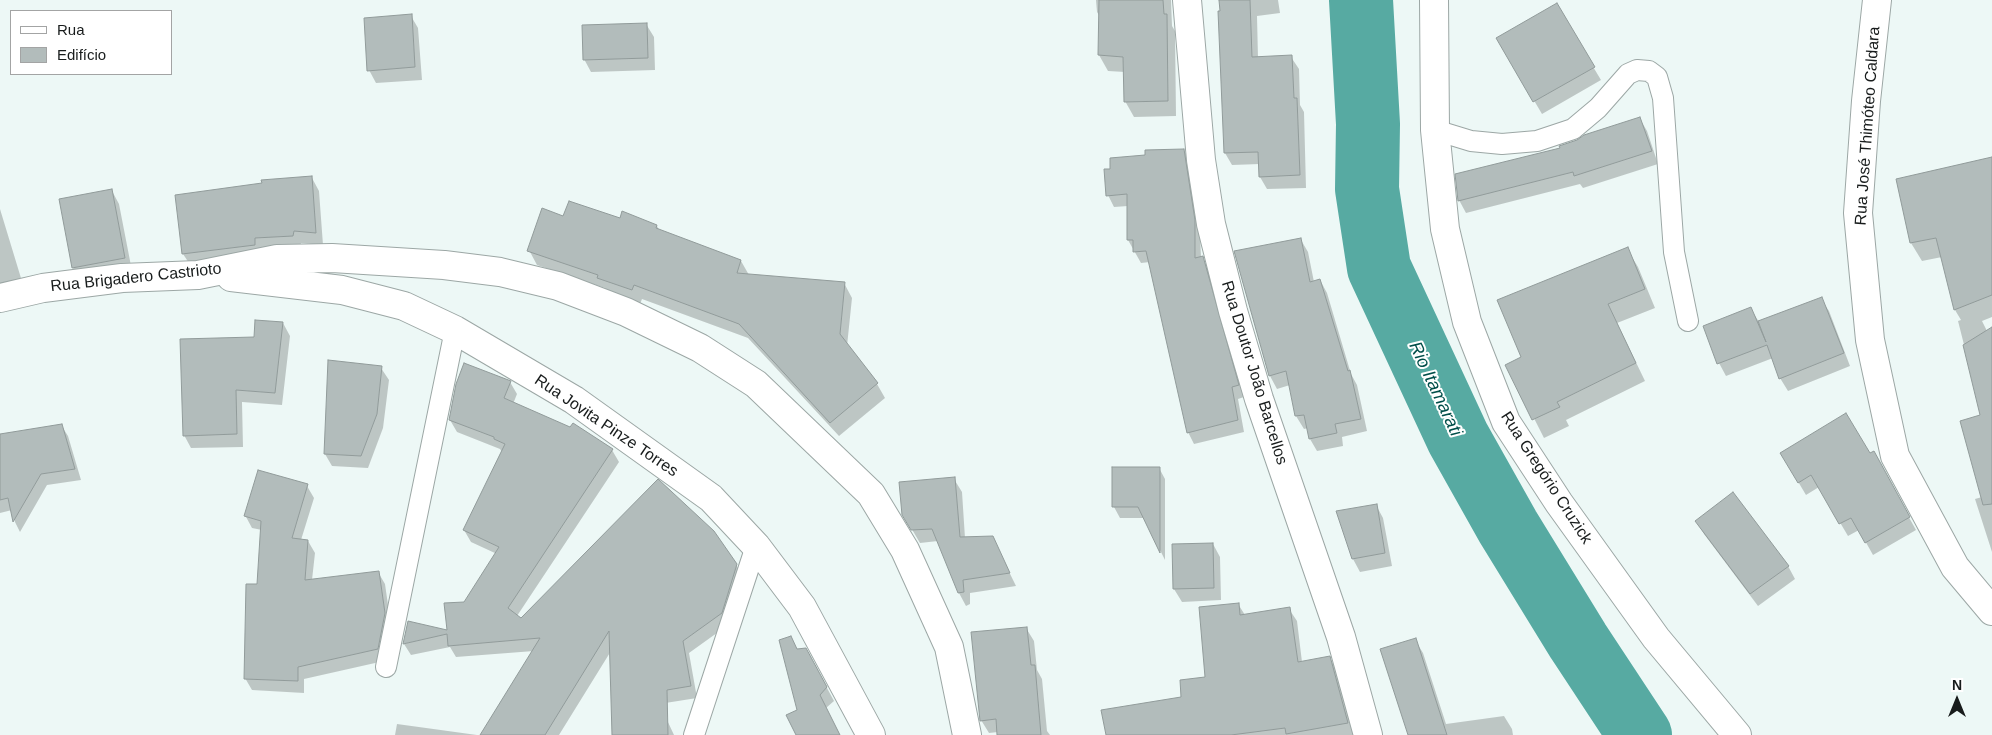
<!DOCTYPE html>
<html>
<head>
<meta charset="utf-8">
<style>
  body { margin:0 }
  #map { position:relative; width:1992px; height:735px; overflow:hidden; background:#edf8f6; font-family:Helvetica,sans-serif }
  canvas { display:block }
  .legend { position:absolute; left:10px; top:10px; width:162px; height:65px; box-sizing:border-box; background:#fff; border:1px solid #a3a4a4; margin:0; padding:6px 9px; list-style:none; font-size:15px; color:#181c1c }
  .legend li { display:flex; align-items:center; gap:10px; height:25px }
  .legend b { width:25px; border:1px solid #a3a4a4 }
  .north { position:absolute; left:1932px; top:675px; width:50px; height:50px; -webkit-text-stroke:4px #fff; paint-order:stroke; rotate:0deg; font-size:14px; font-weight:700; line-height:20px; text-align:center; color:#181c1c }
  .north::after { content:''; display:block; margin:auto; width:18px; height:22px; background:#181c1c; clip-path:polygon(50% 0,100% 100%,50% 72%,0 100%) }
</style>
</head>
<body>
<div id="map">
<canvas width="1992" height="735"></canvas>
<ul class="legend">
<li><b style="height:6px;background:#fff"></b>Rua</li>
<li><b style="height:14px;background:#b2bcbb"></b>Edifício</li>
</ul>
<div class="north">N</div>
</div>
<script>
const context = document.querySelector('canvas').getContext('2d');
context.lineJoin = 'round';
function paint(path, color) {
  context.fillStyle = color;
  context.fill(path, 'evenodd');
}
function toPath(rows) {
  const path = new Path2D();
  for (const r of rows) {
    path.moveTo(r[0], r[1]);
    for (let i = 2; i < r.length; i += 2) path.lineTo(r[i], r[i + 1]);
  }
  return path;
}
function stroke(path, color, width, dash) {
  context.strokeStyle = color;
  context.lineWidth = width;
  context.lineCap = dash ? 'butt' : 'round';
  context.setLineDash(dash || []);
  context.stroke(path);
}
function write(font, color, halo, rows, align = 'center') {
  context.font = font + ' Helvetica,sans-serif';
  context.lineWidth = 4;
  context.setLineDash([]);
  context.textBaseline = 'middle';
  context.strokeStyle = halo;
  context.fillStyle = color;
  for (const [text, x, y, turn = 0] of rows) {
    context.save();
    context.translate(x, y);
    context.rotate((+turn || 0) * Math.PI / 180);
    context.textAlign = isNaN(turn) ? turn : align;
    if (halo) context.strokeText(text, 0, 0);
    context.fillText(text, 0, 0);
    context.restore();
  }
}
const shadow = toPath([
  [1096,0,1171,0,1172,26,1175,31,1176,116,1134,117,1125,101,1125,72,1108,71,1099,55,1100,17,1097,12],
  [1220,0,1278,0,1280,13,1257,16,1258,58,1291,57,1299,69,1300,105,1304,112,1306,188,1267,189,1260,177,1260,164,1232,165,1225,153],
  [1556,5,1601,80,1542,114,1497,38],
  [411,16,418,28,422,80,376,83,369,70],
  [646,24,654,37,655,70,591,72,584,59],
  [1640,119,1647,131,1658,164,1583,188,1580,184,1466,213,1459,200,1562,148],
  [1184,150,1190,162,1200,232,1201,258,1202,258,1209,269,1244,397,1238,399,1244,432,1194,444,1188,432,1150,262,1141,263,1128,240,1128,206,1114,207,1108,195,1111,170,1146,156],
  [1992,159,1992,317,1982,321,1987,331,1992,329,1992,552,1975,499,1982,497,1982,416,1958,321,1961,320,1955,310,1942,257,1922,261,1911,243,1897,180],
  [312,178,319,191,323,245,301,243,300,248,191,266,183,254],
  [112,191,119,204,132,271,80,280,73,268],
  [0,209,24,288,0,295],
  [564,217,621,220,657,226,659,230,741,261,749,275,844,283,852,298,847,346,877,384,885,398,839,436,748,338,642,299,640,304,607,292,605,288,537,265,529,250],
  [1301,240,1308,252,1314,282,1320,280,1327,293,1351,374,1357,385,1367,431,1342,437,1343,446,1317,451,1310,439,1308,428,1304,429,1296,416,1290,385,1277,389,1270,376,1235,252],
  [1627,249,1638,267,1655,308,1617,323,1645,381,1566,420,1569,426,1544,438,1507,365,1523,358],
  [1821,299,1829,311,1850,366,1788,391,1780,378,1773,358,1726,376,1719,363,1704,327,1751,309,1759,322],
  [283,323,290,336,282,405,242,402,243,447,191,448,184,435,255,338],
  [381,368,389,380,383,428,368,468,332,466,325,454],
  [510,382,517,394,513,404,612,450,619,462,517,616,521,620,736,565,744,578,728,625,689,653,697,698,640,707,667,720,674,735,613,735,611,651,559,735,541,735,534,651,456,657,450,647,411,655,404,644,448,632,497,554,471,542,464,530,502,452,500,449,457,432,450,420],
  [61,425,68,436,81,480,47,485,20,532,15,522,12,510,0,513,0,435],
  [1781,453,1870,455,1873,453,1916,530,1873,555,1859,530,1848,536,1819,487,1806,495],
  [1114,468,1159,468,1165,479,1165,560,1144,518,1120,518,1114,507],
  [954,479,962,492,965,538,992,537,1016,586,970,593,970,604,966,606,959,593,938,541,920,543,903,514],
  [307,486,314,498,301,540,308,541,315,553,312,580,378,572,385,584,391,626,384,661,304,679,304,693,252,690,245,678,258,585,262,530,252,528,245,515],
  [1376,505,1383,518,1392,566,1360,572,1353,559],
  [1696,521,1788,566,1795,579,1758,606,1704,534],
  [1213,544,1220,557,1221,600,1182,602,1174,589],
  [1238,604,1245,615,1289,609,1297,621,1302,662,1330,658,1337,671,1354,735,1107,735,1182,698,1206,678],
  [1026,628,1034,641,1037,670,1042,679,1047,731,1050,735,998,735,998,732,989,733,981,720],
  [790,637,798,650,813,662,834,701,826,708,840,735,797,735,798,711],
  [1415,640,1423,653,1446,724,1504,716,1512,729,1513,735,1411,735],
  [397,724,477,735,395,735]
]);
const river = toPath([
  [1361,0,1368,124,1367,189,1379,268,1458,438,1508,527,1578,641,1640,735]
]);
const building = toPath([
  [1099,0,1163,0,1164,14,1167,14,1168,101,1124,102,1123,57,1098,55,1099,0],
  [1219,0,1250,0,1252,57,1292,55,1294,98,1297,98,1300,175,1259,177,1258,152,1224,153,1218,11,1220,11,1219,0],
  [1557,3,1595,67,1533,102,1496,38,1557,3],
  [412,14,415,67,367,71,364,18,412,14],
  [647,23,648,58,583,60,582,25,647,23],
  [1640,117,1652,151,1574,176,1573,172,1458,201,1455,174,1560,148,1559,146,1577,140,1584,135,1640,117],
  [1184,149,1195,220,1195,258,1203,256,1239,385,1232,387,1238,420,1187,433,1146,251,1133,252,1133,240,1127,240,1127,194,1106,196,1104,169,1110,169,1110,158,1145,155,1145,150,1184,149],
  [1992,157,1992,295,1954,310,1936,238,1910,243,1896,179,1992,157],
  [312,176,316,233,294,231,293,236,255,238,255,245,182,254,175,195,262,183,261,180,312,176],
  [112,189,125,258,72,268,59,199,112,189],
  [569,201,620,218,622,211,657,225,656,228,741,260,737,273,845,282,840,334,878,383,830,423,739,324,634,285,632,290,597,278,598,275,527,251,542,208,563,216,569,201],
  [1301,238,1310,282,1320,279,1348,371,1350,370,1361,419,1335,424,1337,433,1309,439,1304,415,1295,416,1286,371,1269,376,1234,251,1301,238],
  [1628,247,1645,289,1608,304,1636,363,1557,402,1560,407,1532,420,1505,365,1521,357,1497,300,1628,247],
  [1822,297,1844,353,1779,379,1767,345,1717,364,1703,326,1751,307,1766,342,1758,321,1822,297],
  [255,320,283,322,275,393,236,390,237,434,183,436,180,339,254,337,255,320],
  [1992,327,1992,504,1983,505,1960,421,1980,415,1963,345,1992,327],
  [328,360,382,366,377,414,361,456,324,454,328,360],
  [464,363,511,381,504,398,570,427,573,423,613,449,508,608,521,618,658,479,714,531,737,564,722,613,683,641,691,686,667,690,668,735,612,735,609,631,545,735,480,735,540,638,448,646,447,634,403,644,408,621,447,630,444,603,464,602,499,547,463,530,505,444,494,439,494,437,449,420,456,384,464,363],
  [1846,413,1870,453,1874,451,1910,517,1865,543,1851,518,1839,524,1811,475,1798,483,1780,453,1846,413],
  [62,424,75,469,41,474,13,522,8,498,0,500,0,434,62,424],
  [1112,467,1160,467,1160,553,1138,507,1112,507,1112,467],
  [258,470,308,484,292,538,308,540,305,580,379,571,385,613,378,649,298,667,298,681,244,679,246,584,257,584,261,521,244,516,258,470],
  [955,477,960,537,993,536,1010,573,963,580,964,592,958,593,932,529,911,530,902,515,899,482,955,477],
  [1733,492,1789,566,1750,594,1695,521,1733,492],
  [1377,504,1385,553,1352,559,1336,511,1377,504],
  [1213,543,1214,588,1173,589,1172,544,1213,543],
  [1239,603,1240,615,1290,607,1298,662,1330,656,1348,723,1286,734,1285,728,1231,735,1106,735,1101,710,1181,697,1180,680,1205,677,1199,607,1239,603],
  [1027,627,1031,665,1035,665,1041,735,997,735,996,719,980,721,971,632,1027,627],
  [791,636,797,649,806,648,827,687,820,695,840,735,796,735,786,715,797,710,779,640,791,636],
  [1416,638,1447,735,1408,735,1380,649,1416,638]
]);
const lane = toPath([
  [1435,130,1471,141,1502,144,1537,141,1573,129,1598,108,1628,74,1637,70,1649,71,1657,77,1663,98,1674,252,1688,321],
  [386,667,455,330],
  [694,735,756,546]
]);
const street = toPath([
  [1187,0,1201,160,1211,224,1233,311,1259,399,1341,637,1368,735],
  [1434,0,1435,130,1445,229,1467,322,1506,422,1559,503,1656,638,1737,735],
  [1877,0,1866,101,1858,213,1870,340,1895,456,1955,567,1992,611],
  [231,277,342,290,404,306,455,330,574,400,711,498,756,546,802,607,871,735],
  [0,298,43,288,122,278,198,275,277,259,332,258,444,265,500,272,558,286,626,312,700,348,756,384,871,494,905,550,949,647,967,735]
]);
const streetNames = [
  ["Rua José Thimóteo Caldara",1868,126,-86],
  ["Rua Brigadero Castrioto",136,278,-6],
  ["Rua Doutor João Barcellos",1254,373,73],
  ["Rua Jovita Pinze Torres",606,426,34],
  ["Rua Gregório Cruzick",1546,478,57]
];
const waterNames = [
  ["Rio Itamarati",1435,389,65]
];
paint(shadow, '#0003');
stroke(river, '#57aaa2', 64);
paint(building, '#b2bcbb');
stroke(building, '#919b9a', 1);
stroke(lane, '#9ca7a5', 22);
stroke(street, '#9ca7a5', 30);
stroke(lane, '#fff', 20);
stroke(street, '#fff', 28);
write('16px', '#181c1c', '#fff', streetNames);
write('italic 18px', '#004e49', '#fff', waterNames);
</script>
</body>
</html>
